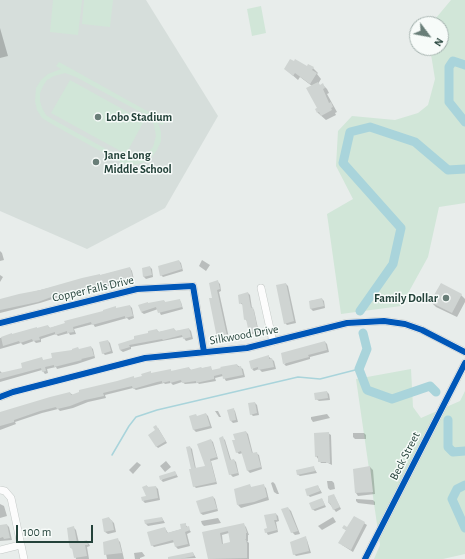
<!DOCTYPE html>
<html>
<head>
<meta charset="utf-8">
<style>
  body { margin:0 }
  #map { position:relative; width:465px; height:559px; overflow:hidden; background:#e8edeb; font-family:"Alegreya Sans",sans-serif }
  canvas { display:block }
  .north { position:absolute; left:409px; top:16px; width:40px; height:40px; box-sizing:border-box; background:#f7fbf9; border:1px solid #a3b1ad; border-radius:50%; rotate:122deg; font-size:11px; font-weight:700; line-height:16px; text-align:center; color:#24423a }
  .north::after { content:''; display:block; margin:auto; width:14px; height:18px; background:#697e78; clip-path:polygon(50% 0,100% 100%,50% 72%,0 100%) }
  .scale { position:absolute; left:16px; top:525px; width:77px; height:18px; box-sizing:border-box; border:2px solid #24423a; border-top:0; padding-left:5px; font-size:12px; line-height:14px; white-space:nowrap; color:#24423a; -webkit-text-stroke:3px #f7fbf9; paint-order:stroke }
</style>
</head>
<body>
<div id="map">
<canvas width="465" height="559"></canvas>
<div class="north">N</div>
<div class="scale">100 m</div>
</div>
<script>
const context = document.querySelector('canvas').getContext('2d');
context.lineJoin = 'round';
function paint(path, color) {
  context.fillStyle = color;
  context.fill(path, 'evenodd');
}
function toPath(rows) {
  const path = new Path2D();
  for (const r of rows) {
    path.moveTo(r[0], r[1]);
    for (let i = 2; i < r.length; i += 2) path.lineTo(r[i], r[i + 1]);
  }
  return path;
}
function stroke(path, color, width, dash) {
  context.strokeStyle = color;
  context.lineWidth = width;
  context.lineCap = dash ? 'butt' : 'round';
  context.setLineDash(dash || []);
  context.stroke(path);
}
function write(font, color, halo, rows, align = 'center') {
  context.font = font + ' "Alegreya Sans",sans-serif';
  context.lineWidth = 3;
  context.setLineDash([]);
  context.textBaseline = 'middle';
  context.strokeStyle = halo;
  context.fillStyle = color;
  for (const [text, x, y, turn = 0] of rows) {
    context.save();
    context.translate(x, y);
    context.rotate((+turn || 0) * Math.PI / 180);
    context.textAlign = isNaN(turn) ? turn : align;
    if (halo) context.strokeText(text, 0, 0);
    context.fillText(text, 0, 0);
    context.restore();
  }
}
const built = toPath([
  [0,0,146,0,218,116,165,208,87,249,0,211]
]);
const green = toPath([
  [53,0,82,0,78,35,50,32],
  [84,0,113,0,110,27,82,24],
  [451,0,465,0,465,203,439,207,428,257,401,306,341,314,327,214,353,199,336,166,338,131,352,116,395,120,418,113,428,105,435,79,430,48,441,48,441,24,431,24],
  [261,6,266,33,252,36,247,9],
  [59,62,165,121,163,125,158,123,161,132,161,141,157,150,152,157,144,162,135,165,122,163,50,123,42,118,37,110,35,101,36,88,41,80,48,74,61,69,56,66],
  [65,73,76,77,144,114,150,119,154,125,156,136,153,147,148,153,139,159,131,160,124,159,52,119,46,115,42,108,40,101,40,93,43,86,47,80,54,76],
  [70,80,144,121,126,154,51,113],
  [411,369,413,407,421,418,460,401,465,391,465,554,443,559,374,559,380,545,356,379]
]);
const shadow = toPath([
  [0,28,8,56,0,58],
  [308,68,313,68,318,73,317,74,321,79,318,84,320,86,323,85,327,89,329,93,327,94,337,112,335,113,336,115,326,120,318,113,316,109,318,108,312,86,300,77,298,80,290,73],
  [0,251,2,253,4,260,0,261],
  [202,260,210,265,206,271,199,266],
  [179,261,181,263,183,271,163,277,161,275],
  [150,267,152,269,153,277,146,279,144,277,143,269],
  [130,268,132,271,134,280,56,298,40,303,0,313,0,300],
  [0,275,3,277,0,282],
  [218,282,220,284,221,291,219,292,229,338,220,340,218,338,213,299],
  [286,284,288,286,296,323,287,325,285,323],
  [441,284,461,295,465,299,465,302,457,317,436,307,431,302],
  [248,293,250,295,252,308,254,310,259,333,252,334,250,332,247,321,245,319,243,305,240,303],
  [322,299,324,301,325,308,313,311,311,309,310,301],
  [179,300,181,302,183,309,161,315,158,309,144,314,141,312,149,304,164,301,166,303],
  [130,306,132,308,134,318,129,320,127,318,95,327,93,324,74,329,76,334,70,335,69,333,58,336,56,334,41,339,41,342,36,343,34,341,23,345,21,343,0,349,0,338,37,328,38,329,48,326,50,328],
  [174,329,176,331,189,329,191,331,193,339,186,341,183,337,131,347,131,349,123,352,120,350,119,345,136,340,157,330,159,332],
  [108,341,110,343,113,353,105,355,103,353],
  [325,342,327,344,329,352,310,357,310,359,286,366,284,364],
  [91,347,93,349,95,358,77,364,57,369,56,367,47,369,48,373,45,374,42,370,0,382,0,371,2,373,23,369,41,358,44,361],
  [268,356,274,361,276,369,262,372,259,369,254,371,252,369],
  [237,365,243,369,245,377,226,381,223,376,215,378,216,381,199,384,198,383,185,384,182,382,173,385,171,383,165,384,164,383,136,390,133,388,105,395,106,398,88,402,73,408,60,411,58,409,42,413,15,422,16,424,0,430,0,416,70,393,73,395,133,377,136,379,151,374,170,370,173,372,189,368,191,370,210,367,213,371],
  [327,392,329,394,330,400,319,401,316,399],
  [255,403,257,405,259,415,253,416,251,414],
  [233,409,235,411,238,422,233,423,231,421],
  [215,411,218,411,221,417,219,417],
  [206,414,208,416,212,428,196,432,194,430,190,416,198,417],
  [327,414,330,418,313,422,311,419,311,417],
  [158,428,167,443,158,448,156,446],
  [246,432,248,434,253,454,256,453,259,455,262,469,250,473,248,471,243,453,239,454,237,452],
  [328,433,331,435,332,465,328,463,321,463,316,456],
  [353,433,364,433,366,435,366,439,355,439,353,437],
  [223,438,225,440,231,460,234,460,236,462,239,475,233,477,230,474],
  [211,440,213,442,218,459,211,461,217,484,196,488,194,486,190,447,192,449,196,469,206,467],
  [166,461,171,467,165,472,160,466],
  [137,462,141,465,133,474,129,470],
  [370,467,373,470,375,494,358,496,356,493],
  [314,468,317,473,300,476,297,474],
  [175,472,178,477,163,482,161,480],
  [327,481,332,481,334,483,335,489,330,490,328,488],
  [273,482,275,484,279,494,277,494,274,492,271,483],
  [263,485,266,488,269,500,241,508,238,505,250,486,252,488],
  [147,486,149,488,156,487,158,489,160,500,145,503,143,501,147,497],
  [318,486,322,493,310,497,308,495],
  [213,497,215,499,218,511,203,515,200,513],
  [335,497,341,509,336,512,329,503],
  [322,499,326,507,315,511,312,509],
  [356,499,373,500,375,502,375,505,358,503,356,501],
  [0,504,4,506,7,516,0,518],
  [288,508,291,511,300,534,295,535,292,532],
  [276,514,278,516,279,521,276,522,278,532,268,535,265,530,268,529],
  [333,517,336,522,322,530,318,526],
  [354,517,367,525,353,552,342,545,347,531,343,528,348,528],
  [109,518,114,523,116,532,108,534,105,532],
  [162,518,165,523,148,526,146,524,145,521],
  [218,518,221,523,204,526,202,524,201,521],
  [185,524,191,532,187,534,190,546,178,549,176,547,175,542,154,547,152,545,165,528,168,533,182,529],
  [0,525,7,525,9,527,12,540,0,541],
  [244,525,246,527,249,535,248,535,248,541,247,541,249,543,249,559,210,559,204,533],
  [229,533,231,543,223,544,222,535],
  [74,528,76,530,79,543,87,542,89,544,90,546,87,547,89,559,76,559,74,550,71,548],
  [305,537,307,540,311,553,296,556,294,554],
  [118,540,120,542,124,559,107,559,104,543],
  [142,552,145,556,140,558,140,559,135,559,134,553],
  [193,553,196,558,177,559]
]);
const stream = toPath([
  [112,455,129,426,136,417,157,410,298,377,320,379,359,369]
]);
const river = toPath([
  [465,65,453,61,449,67,449,102,465,122],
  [360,311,393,264,401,228,343,163,350,132,370,127,415,142,448,170,465,169],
  [363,333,367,349,359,369,367,390,392,399,430,386,436,392],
  [448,420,448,447,453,452,465,451],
  [465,485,457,489,452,499,465,528]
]);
const building = toPath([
  [290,59,294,61,295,59,307,66,308,64,314,67,312,70,317,73,310,84,295,73,293,76,284,69],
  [318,82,320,85,323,83,325,88,323,89,329,103,331,102,333,107,331,108,332,110,321,116,319,112,317,113,315,109,317,108,306,88],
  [179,260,182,269,160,276,158,266],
  [150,266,152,275,143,277,142,268],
  [130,267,133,278,54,296,38,302,0,310,0,299,19,294,40,290,82,278,100,274,100,275],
  [218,280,220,289,217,290,227,336,217,338,209,298,212,298,209,283],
  [286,283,294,321,284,324,276,285],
  [441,283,462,294,452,313,430,302],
  [248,292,251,308,253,307,258,331,249,333,246,319,244,320,242,303,239,304,238,295],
  [322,298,324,306,310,309,309,301],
  [180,299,182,307,158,313,156,307,141,312,138,305,148,302,148,303,164,300,165,302],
  [130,305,133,316,125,318,125,316,92,325,91,322,73,327,74,332,67,333,67,331,55,335,55,332,39,337,40,340,33,341,32,339,20,343,19,341,3,346,1,337,12,333,12,334,37,327,37,328,48,325,49,328,65,323,64,321,103,311,103,310,116,306,116,308],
  [174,328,175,331,189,328,191,337,183,339,182,335,163,340,162,339,129,345,130,347,120,350,118,344,134,339,134,336,148,333,148,331,157,329,158,332],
  [108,340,111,351,102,354,99,342],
  [325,341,327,350,308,355,309,357,283,364,281,353],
  [91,346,94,356,81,359,82,360,54,367,54,365,45,367,46,371,42,372,41,368,0,379,0,373,22,368,21,363,42,357,43,360,52,358,51,353,72,350,72,349,78,347,79,349],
  [269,355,269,359,272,358,274,367,258,370,258,367,251,369,249,361],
  [237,364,238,367,241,366,243,375,223,379,222,374,214,376,214,379,196,383,196,381,182,383,181,380,170,383,170,381,162,383,162,381,157,382,133,389,132,386,103,393,104,396,85,400,70,406,57,409,56,407,40,411,14,420,14,422,0,426,0,412,50,397,70,392,71,395,79,392,79,390,117,381,134,376,134,378,142,376,141,374,151,371,151,373,171,369,171,371,189,367,190,370,201,367,202,368,211,366,212,370,221,368,220,367],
  [327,391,328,398,315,400,314,393],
  [255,402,257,413,250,415,248,403],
  [234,408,236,420,230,421,227,410],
  [206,413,210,426,193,430,189,416,196,414,197,416],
  [156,425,166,441,156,447,148,435,155,430,153,427],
  [246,431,252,453,257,452,261,467,247,471,241,451,236,453,232,440,235,440,233,434],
  [329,432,330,463,326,463,326,462,318,462,318,456,315,457,314,433],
  [223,436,230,460,234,459,238,473,229,475,219,438],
  [211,439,217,457,210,459,216,482,193,487,189,469,191,469,186,447,190,446,195,468,205,466,197,444],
  [314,466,315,471,297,475,296,470],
  [370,466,373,492,355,493,353,469],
  [175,471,177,475,160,480,159,476],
  [250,484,251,487,264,484,267,497,254,502,237,505,234,489],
  [147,485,147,487,156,486,158,498,142,501,141,497,146,496,142,487],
  [318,485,320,491,307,496,305,489],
  [334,494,340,507,333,510,330,503,328,503,328,496],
  [213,496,217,509,200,513,196,501],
  [322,498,325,505,312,510,309,503],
  [288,507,298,531,291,533,281,509],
  [276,513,277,520,274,520,277,530,265,533,264,529,267,528,264,515],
  [354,516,365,522,351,550,338,543,346,530,342,528,344,525,347,527],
  [109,517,110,520,112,520,114,530,104,532,102,519],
  [162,517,163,521,145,524,144,520],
  [186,523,186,527,189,526,190,530,185,532,188,544,175,547,173,540,151,546,147,532,165,527,167,533,181,529,180,524],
  [244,523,247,533,246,533,246,539,245,539,246,540,247,544,247,558,208,559,202,532],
  [228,531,230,542,222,544,220,533],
  [7,524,10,538,4,539,3,537,0,538,0,525],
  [74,526,77,543,87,540,88,545,85,545,87,556,74,558,72,548,70,548,69,544,67,528],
  [306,536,309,551,293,555,290,542],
  [118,538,122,553,104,555,103,542],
  [193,552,194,556,180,559,168,559,168,557]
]);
const minor = toPath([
  [261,288,273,342],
  [0,323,137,289,193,286,204,352],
  [0,397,13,392,145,358,247,348,347,323,384,321,405,324,422,330,465,352],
  [0,490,5,491,11,498,24,559],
  [0,550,20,545],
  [365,559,465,363]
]);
const cycleway = toPath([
  [0,323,137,289,193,286,204,352],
  [0,397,13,392,145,358,247,348,347,323,384,321,405,324,422,330,465,352],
  [365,559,465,363]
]);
const markers = [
  [98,117,4,"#697e78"],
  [96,162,4,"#697e78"],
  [446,298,4,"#697e78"]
];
const poiNames = [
  ["Lobo Stadium",106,117],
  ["Jane Long",104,155],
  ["Middle School",104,169],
  ["Family Dollar",438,298,"right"]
];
const streetNames = [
  ["Copper Falls Drive",93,289,-13],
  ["Silkwood Drive",244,335,-10],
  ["Beck Street",405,456,-63]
];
paint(built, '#d6dedb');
paint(green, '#d1e6d8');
paint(shadow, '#0003');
stroke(stream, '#a9d4db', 1.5);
stroke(river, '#a9d4db', 9);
paint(building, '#cfd4d2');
stroke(minor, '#c5cac8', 8);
stroke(minor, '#fcfcfc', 7);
stroke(cycleway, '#0057b8', 6);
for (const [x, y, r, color] of markers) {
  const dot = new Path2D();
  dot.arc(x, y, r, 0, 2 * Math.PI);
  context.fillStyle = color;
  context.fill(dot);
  stroke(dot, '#f7fbf9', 1.5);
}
write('bold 12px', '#24423a', '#f7fbf9', poiNames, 'left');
write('12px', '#24423a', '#f7fbf9', streetNames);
</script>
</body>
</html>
